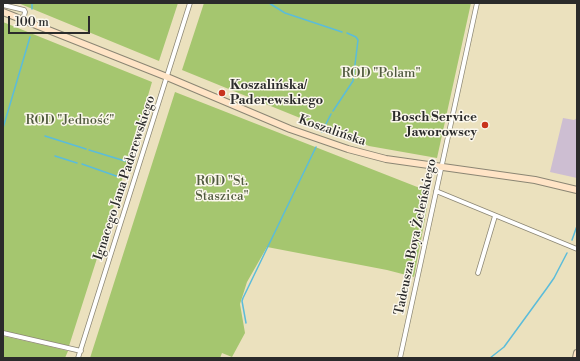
<!DOCTYPE html>
<html>
<head>
<meta charset="utf-8">
<style>
  body { margin:0 }
  #map { position:relative; width:580px; height:361px; overflow:hidden; background:#ebe1be; font-family:"Libre Bodoni",serif }
  canvas { display:block }
  .frame { position:absolute; inset:0; border:4px solid #2b2b2b; pointer-events:none }
  .scale { position:absolute; left:8px; top:16px; width:82px; height:18px; box-sizing:border-box; border:2px solid #2b2b2b; border-top:0; padding-left:5px; font-size:12px; line-height:14px; white-space:nowrap; color:#2b2b2b; -webkit-text-stroke:3px #fbf7ec; paint-order:stroke }
</style>
</head>
<body>
<div id="map">
<canvas width="580" height="361"></canvas>
<div class="frame"></div>
<div class="scale">100 m</div>
</div>
<script>
const context = document.querySelector('canvas').getContext('2d');
context.lineJoin = 'round';
function paint(path, color) {
  context.fillStyle = color;
  context.fill(path, 'evenodd');
}
function toPath(rows) {
  const path = new Path2D();
  for (const r of rows) {
    path.moveTo(r[0], r[1]);
    for (let i = 2; i < r.length; i += 2) path.lineTo(r[i], r[i + 1]);
  }
  return path;
}
function stroke(path, color, width, dash) {
  context.strokeStyle = color;
  context.lineWidth = width;
  context.lineCap = dash ? 'butt' : 'round';
  context.setLineDash(dash || []);
  context.stroke(path);
}
function write(font, color, halo, rows, align = 'center') {
  context.font = font + ' "Libre Bodoni",serif';
  context.lineWidth = 3;
  context.setLineDash([]);
  context.textBaseline = 'middle';
  context.strokeStyle = halo;
  context.fillStyle = color;
  for (const [text, x, y, turn = 0] of rows) {
    context.save();
    context.translate(x, y);
    context.rotate((+turn || 0) * Math.PI / 180);
    context.textAlign = isNaN(turn) ? turn : align;
    if (halo) context.strokeText(text, 0, 0);
    context.fillText(text, 0, 0);
    context.restore();
  }
}
const industrial = toPath([
  [563,118,574,120,577,118,577,178,550,172]
]);
const green = toPath([
  [18,3,178,3,159,61],
  [204,3,471,3,437,158,369,146,182,70],
  [3,22,152,82,137,133,69,346,3,331],
  [175,92,430,192,414,277,387,270,267,247,247,282,240,304,245,333,232,357,222,353,220,358,90,358],
  [3,336,48,346,68,351,65,358,3,358]
]);
const stream = toPath([
  [269,3,285,13,342,32],
  [32,9,32,3],
  [333,111,353,81,358,40,356,37,347,33],
  [3,128,30,37],
  [322,132,331,114],
  [45,136,86,149],
  [89,150,125,161],
  [55,156,77,163],
  [82,164,119,177],
  [572,240,577,226],
  [246,323,242,301,243,298,316,147],
  [490,358,504,347,547,288,554,278,567,253]
]);
const street = toPath([
  [3,5,24,10,25,12,23,20],
  [436,191,577,249],
  [478,273,495,216],
  [3,333,81,351],
  [78,358,190,3],
  [400,358,477,3]
]);
const secondary = toPath([
  [3,12,167,77,290,129,348,149,386,159,535,180,577,190],
  [576,358,577,353]
]);
const markers = [
  [222,93,4,"#c8321e"],
  [485,125,4,"#c8321e"]
];
const parkNames = [
  ["ROD \"Polam\"",381,74],
  ["ROD \"Jedność\"",70,121],
  ["ROD \"St.",222,182],
  ["Staszica\"",222,197]
];
const poiNames = [
  ["Koszalińska/",230,86],
  ["Paderewskiego",230,101],
  ["Bosch Service",477,118,"right"],
  ["Jaworowscy",477,133,"right"]
];
const streetNames = [
  ["Koszalińska",332,131,19],
  ["Ignacego Jana Paderewskiego",125,178,-72],
  ["Tadeusza Boya Żeleńskiego",416,237,-78]
];
paint(industrial, '#cdbed2');
paint(green, '#a5c66f');
stroke(stream, '#5bbcda', 1.5);
stroke(street, '#8b8674', 5.5);
stroke(secondary, '#8b8674', 8);
stroke(street, '#fff', 4);
stroke(secondary, '#ffe4c6', 6);
for (const [x, y, r, color] of markers) {
  const dot = new Path2D();
  dot.arc(x, y, r, 0, 2 * Math.PI);
  context.fillStyle = color;
  context.fill(dot);
  stroke(dot, '#fbf7ec', 1.5);
}
write('13px', '#505a3f', '#fbf7ec', parkNames);
write('bold 13px', '#2b2b2b', '#fbf7ec', poiNames, 'left');
write('13px', '#2b2b2b', '#fbf7ec', streetNames);
</script>
</body>
</html>
